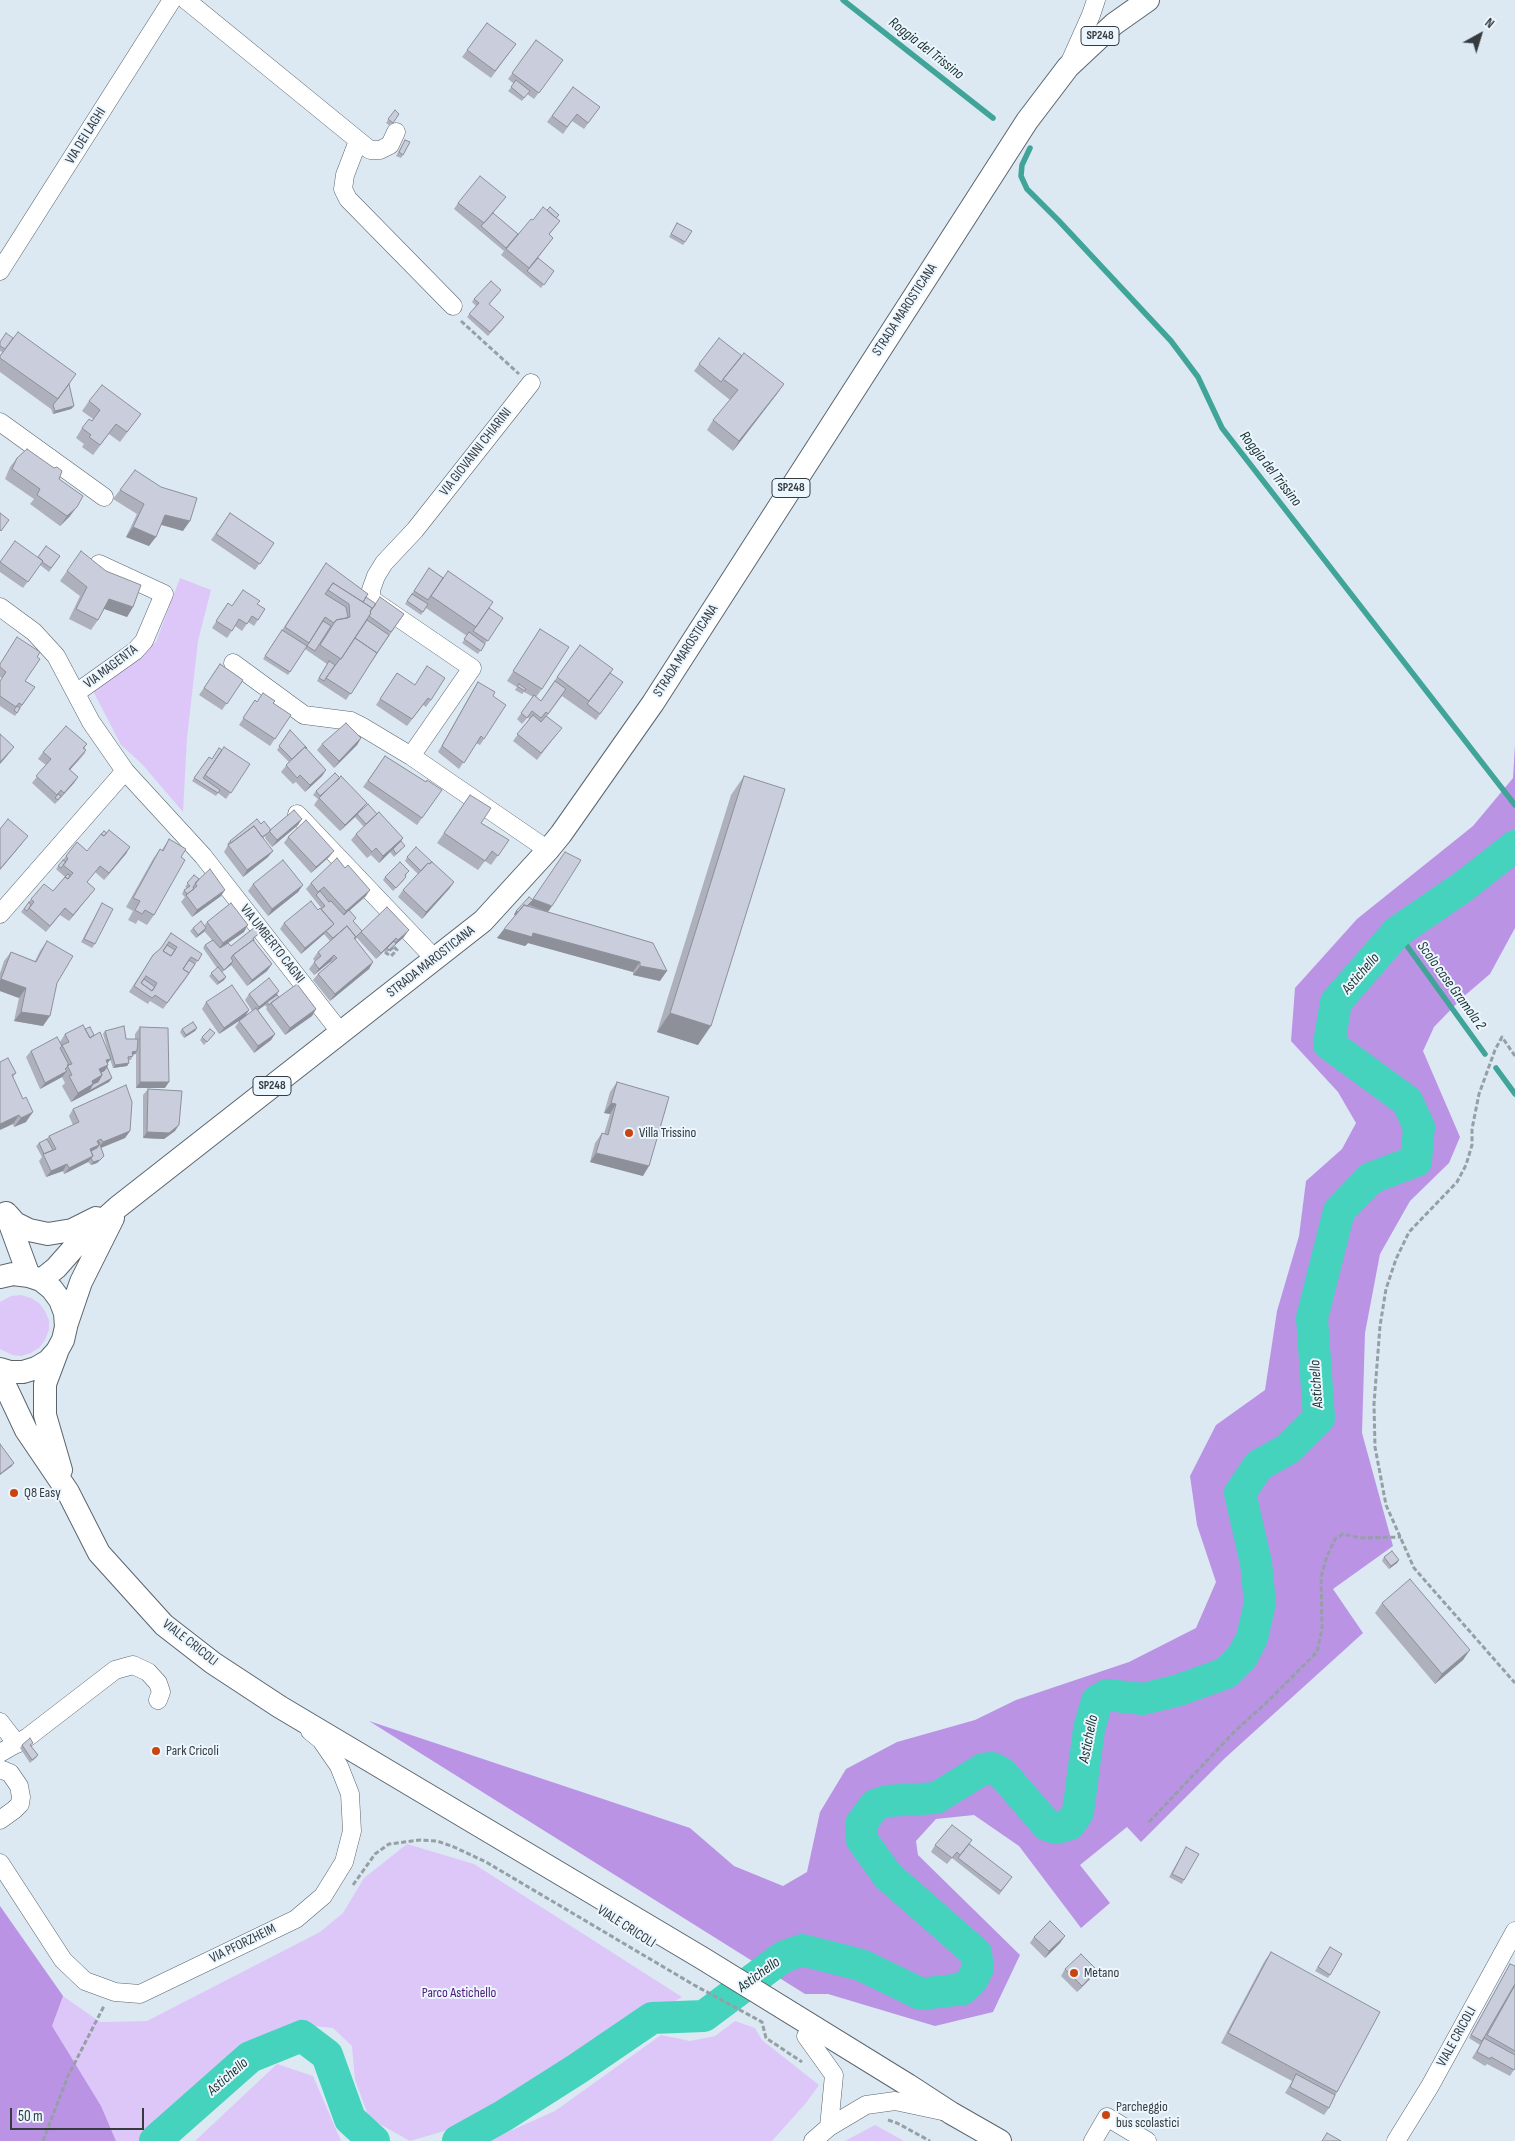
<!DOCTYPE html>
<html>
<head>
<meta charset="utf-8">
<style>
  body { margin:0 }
  #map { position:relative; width:1515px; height:2141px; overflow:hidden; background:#dce9f3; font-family:"Sofia Sans Condensed",sans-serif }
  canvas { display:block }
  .north { position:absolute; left:1455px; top:10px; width:50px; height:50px; -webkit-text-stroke:4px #ebf6fe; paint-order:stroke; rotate:39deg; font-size:14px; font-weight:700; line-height:20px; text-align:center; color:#363b3f }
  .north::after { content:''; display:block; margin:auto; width:18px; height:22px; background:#363b3f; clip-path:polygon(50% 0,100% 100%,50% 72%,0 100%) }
  .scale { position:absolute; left:10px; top:2108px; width:134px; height:22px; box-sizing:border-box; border:2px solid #363b3f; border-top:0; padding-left:6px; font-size:15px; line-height:18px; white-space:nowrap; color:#363b3f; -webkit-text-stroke:4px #ebf6fe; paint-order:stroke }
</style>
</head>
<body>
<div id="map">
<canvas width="1515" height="2141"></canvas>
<div class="north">N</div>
<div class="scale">50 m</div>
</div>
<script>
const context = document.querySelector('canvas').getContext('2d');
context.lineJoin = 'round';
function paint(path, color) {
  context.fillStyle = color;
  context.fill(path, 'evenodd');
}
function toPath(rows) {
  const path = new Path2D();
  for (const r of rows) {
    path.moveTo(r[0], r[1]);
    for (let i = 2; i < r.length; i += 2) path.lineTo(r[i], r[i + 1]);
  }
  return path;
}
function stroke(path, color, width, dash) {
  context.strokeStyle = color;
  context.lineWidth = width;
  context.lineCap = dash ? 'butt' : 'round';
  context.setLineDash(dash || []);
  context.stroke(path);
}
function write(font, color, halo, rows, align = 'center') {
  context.font = font + ' "Sofia Sans Condensed",sans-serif';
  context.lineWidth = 4;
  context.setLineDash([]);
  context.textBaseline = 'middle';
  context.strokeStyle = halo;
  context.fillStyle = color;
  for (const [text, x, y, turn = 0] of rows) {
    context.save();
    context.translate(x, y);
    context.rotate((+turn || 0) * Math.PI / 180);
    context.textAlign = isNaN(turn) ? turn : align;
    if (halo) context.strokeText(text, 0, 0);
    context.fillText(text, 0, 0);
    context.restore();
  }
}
const green = toPath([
  [180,578,211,590,198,641,187,738,183,812,141,763,121,745,93,691,94,685,156,642],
  [21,1295,31,1298,39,1303,45,1311,49,1320,49,1330,45,1340,39,1348,31,1353,21,1356,12,1355,0,1349,0,1302,11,1296],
  [407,1844,474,1864,682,1997,626,2029,475,2122,410,2141,369,2118,355,2080,352,2046,333,2028,304,2025,243,2052,144,2141,0,2141,0,1906,63,1996,100,2022,147,2021,320,1932,343,1913,364,1878],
  [735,2021,755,2028,762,2040,819,2085,806,2103,772,2141,487,2141,555,2111,661,2035,690,2041,715,2036],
  [277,2064,313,2076,341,2141,195,2141],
  [875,2125,904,2141,845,2141]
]);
const forest = toPath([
  [1515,744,1515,928,1490,974,1463,997,1434,1027,1423,1051,1460,1137,1449,1163,1410,1201,1380,1254,1365,1333,1362,1433,1393,1546,1333,1589,1363,1633,1224,1759,1141,1842,1127,1827,1080,1865,1110,1903,1081,1928,1019,1846,974,1815,936,1819,916,1841,918,1855,1020,1955,993,2012,935,2026,828,1994,805,1994,369,1721,690,1828,734,1866,783,1886,807,1872,820,1812,846,1769,897,1742,975,1720,1016,1700,1129,1662,1196,1628,1216,1582,1197,1525,1190,1476,1216,1425,1265,1390,1277,1311,1299,1236,1306,1181,1342,1149,1356,1123,1338,1092,1291,1041,1295,988,1357,919,1473,826,1513,778],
  [0,1906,63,1996,52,2026,101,2106,116,2141,0,2141]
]);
const stream = toPath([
  [843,0,993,118],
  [1030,148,1022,165,1021,176,1027,189,1059,221,1171,341,1198,377,1222,428,1515,805],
  [1397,932,1485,1054],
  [1496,1068,1515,1094]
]);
const river = toPath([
  [155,2141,250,2057,302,2036,327,2055,350,2119,374,2141],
  [458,2141,503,2116,577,2069,652,2018,704,2016,783,1957,802,1950,861,1965,921,1994,963,1989,972,1980,978,1968,976,1953,888,1876,862,1840,861,1824,875,1805,887,1801,936,1798,983,1769,992,1768,1002,1773,1047,1825,1056,1828,1070,1824,1078,1812,1089,1729,1097,1701,1107,1695,1143,1699,1179,1690,1226,1673,1242,1657,1252,1638,1260,1603,1256,1563,1240,1493,1259,1465,1288,1449,1319,1418,1312,1318,1339,1211,1371,1178,1416,1161,1419,1127,1407,1101,1329,1044,1336,1002,1397,932,1464,886,1515,846]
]);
const path = toPath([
  [461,321,519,374],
  [394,947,397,950,391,956,386,953,394,947],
  [1515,1056,1502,1037,1495,1050,1479,1094,1472,1129,1472,1145,1466,1165,1457,1182,1409,1232,1396,1259,1386,1289,1380,1326,1374,1404,1375,1447,1386,1505,1414,1568,1515,1683],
  [1149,1822,1234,1732,1266,1703,1317,1652,1322,1629,1321,1577,1327,1556,1335,1539,1343,1534,1360,1538,1401,1537],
  [353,1885,375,1854,389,1844,420,1840,437,1841,454,1847,486,1862,694,1985,762,2022,766,2038,802,2062],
  [888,2120,897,2123,930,2141],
  [43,2141,68,2076,104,2006]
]);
const minor = toPath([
  [186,0,370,150,380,150,390,145,396,132],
  [1070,62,1091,15,1096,0],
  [358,141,345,175,343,189,348,199,453,306],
  [0,271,172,0],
  [0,422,104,497],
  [0,607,34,632,56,656,91,722,125,771,203,856,341,1033],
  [233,663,304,715,351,721,361,726,411,756,548,850],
  [76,693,135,651,144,641,164,594,99,564],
  [411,756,472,668,371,599,371,590,376,576,384,563,415,530,531,383],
  [297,814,435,959],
  [0,914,125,771],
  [0,1722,17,1744],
  [0,1753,28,1737,115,1670,133,1665,148,1672,158,1683,161,1692,158,1700],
  [0,1769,10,1773,19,1786,21,1797,20,1804,14,1810,0,1820],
  [0,1863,63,1960,85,1981,115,1992,140,1994,296,1919,323,1896,344,1862,352,1831,350,1794,339,1766,321,1740,310,1731],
  [806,2036,834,2075,829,2127],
  [813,2141,829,2127,866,2105,895,2101,942,2111],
  [1093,2141,1107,2117,1147,2141],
  [1396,2141,1430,2086,1515,1931]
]);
const major = toPath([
  [6,1213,29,1276],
  [8,1215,15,1223,29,1230,48,1234,72,1230,96,1218],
  [0,1277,13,1274,29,1276,41,1280,52,1289,60,1300,65,1313,66,1327,63,1340,57,1351,48,1361,36,1368,23,1372,10,1372,0,1369],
  [41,1280,56,1268,79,1242,118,1207,483,921,548,850,561,834,653,703,1027,121,1068,67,1114,24,1148,0],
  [66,1326,81,1282,113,1218],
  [57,1352,45,1384,45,1415,61,1470],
  [0,1375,26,1430,68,1492,99,1553,164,1625,213,1663,280,1707,702,1958,908,2085,951,2113,1000,2141]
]);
const wall = toPath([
  [487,23,516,44,491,78,462,57],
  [536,40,563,60,534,99,527,94,522,101,508,91,514,84,508,79],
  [573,87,600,107,584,129,572,121,563,134,547,122],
  [395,110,399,114,390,126,386,123],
  [405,140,403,155,401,158,396,156],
  [506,197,493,213,518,234,533,220,556,218,560,221,549,235,553,238,538,258,554,271,541,288,501,255,504,251,454,209,458,203],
  [677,223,685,242,683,245,669,237],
  [499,293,489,304,502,320,488,336,467,317,476,306,472,302,474,299],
  [0,342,69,384,74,406,71,409,53,414,51,409,0,372,0,356,2,352,0,351],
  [742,356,784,384,733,451,707,430,713,420,730,400,694,371,699,364],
  [89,401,141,414,120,442,109,434,93,455,82,447,84,444,76,438,82,428,93,419,82,411],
  [17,458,59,479,70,516,60,526,30,504,34,499,5,479,10,467],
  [161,487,183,531,161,525,149,546,126,537,137,514,113,499,120,490],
  [230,513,274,543,255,570,211,540],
  [60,556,49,572,40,565,23,588,0,572,0,562,38,557],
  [326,563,366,597,376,604,404,614,346,700,317,681,327,664,305,649,288,675,263,659],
  [429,568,503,618,478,654,462,643,467,636,426,608,421,615,405,604],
  [67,571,133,607,127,617,104,609,98,620,91,630,69,619,80,596,60,581],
  [228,603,232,606,257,604,265,609,254,626,248,622,242,631,235,626,227,638,212,628],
  [540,629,542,689,536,697,541,701,550,687,580,645,610,673,623,682,596,720,562,696,547,716,557,734,537,760,513,741,529,719,528,717,522,724,517,719,533,697,524,692,522,694,515,690,517,687,507,681],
  [0,664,35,687,15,716,0,706,0,681,2,678,0,677],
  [220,664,243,680,222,710,199,695],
  [397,673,431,700,426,707,423,705,407,726,376,705],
  [478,682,493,696,484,739,480,745,476,743,459,769,438,752,474,688],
  [255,700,257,702,273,703,291,715,270,746,239,725],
  [290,730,326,770,322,776,305,792,296,782,293,784,281,772,289,762,277,750],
  [361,738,357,745,334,768,317,750,322,744],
  [87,744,85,747,85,753,70,770,78,777,74,783,55,804,32,783,46,765,38,759,43,752],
  [385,756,426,782,442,790,417,825,363,787],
  [209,757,212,759,250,764,226,799,218,793,216,796,192,781],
  [744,776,698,1045,657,1032,731,795],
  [316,791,377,814,403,838,401,841,402,849,394,857,390,852,379,863,371,855,367,858,351,840,356,834,364,827,355,817,340,831,314,805,318,799,313,795],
  [470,795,481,823,509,840,491,865,485,861,478,870,437,843],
  [302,819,298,825,272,847,265,838,266,836,263,838,268,857,243,877,224,852,228,845,227,844,230,841,261,824,271,830],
  [107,833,130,847,104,880,95,872,87,882,95,889,69,921,60,915,46,932,21,912,31,899,53,891,65,877,56,869,77,842,87,851],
  [288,837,334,851,329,857,311,873,284,843],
  [169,839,181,857,154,915,147,925,138,920,136,924,128,920,133,911,126,907,153,859,160,849,162,850],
  [407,857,454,882,449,889,422,919,398,897,403,890,418,874,405,861],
  [407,874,405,876,404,880,393,891,383,880,385,877],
  [194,875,221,896,192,917,181,902,185,897,182,894,184,890,187,888,185,887],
  [311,883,366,896,350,910,353,921,362,931,404,937,386,953,384,951,376,959,357,938,355,940,373,962,369,969,330,1001,313,980,318,974,331,963,330,962,314,975,309,969,315,961,313,959,318,952,330,941,324,934,301,954,280,929,284,923,322,909,306,889],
  [253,884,303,885,298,892,268,916,248,891],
  [533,900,548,912,653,943,660,981,633,975,633,972,528,943,525,946,497,938,516,915,514,915,516,911],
  [529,905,529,906,547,912,528,907],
  [102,903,95,944,92,948,81,942],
  [207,922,244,932,228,943,231,946,258,936,253,939,254,941,272,964,267,971,247,986,231,965,222,972,226,977,224,980,217,985,209,976,217,968,203,948,205,945,212,940,204,931,196,938,190,931,193,928,204,926],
  [171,933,202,954,185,980,163,1009,150,1001,148,1004,129,992,153,955,161,948],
  [47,941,57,983,43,1026,14,1021,19,998,0,991,0,973,4,961,11,952,35,961,40,951],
  [249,994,277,995,279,997,316,1009,312,1016,285,1035,266,1009,267,1008,265,1005,258,1010,275,1034,271,1040,254,1053,235,1027,240,1020,219,1034,202,1009,206,1002,249,1010,245,1016,252,1011,245,1000],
  [140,1027,165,1088,136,1088,136,1054,133,1055,131,1060,129,1060,129,1063,127,1066,113,1068,110,1059,108,1063,107,1067,112,1078,109,1082,71,1102,62,1086,65,1083,62,1077,40,1089,26,1057,31,1051,60,1042,65,1034,85,1029,94,1035,109,1054,103,1034,105,1031,126,1039,135,1039,135,1034],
  [197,1028,195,1031,184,1038,180,1032,182,1029],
  [215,1033,204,1045,200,1040,202,1037],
  [0,1062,16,1073,13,1077,26,1122,14,1127,13,1124],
  [617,1082,643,1176,590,1162,595,1143,602,1133,604,1134,610,1114,604,1113,610,1092],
  [148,1089,175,1131,164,1139,143,1138,143,1095],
  [73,1109,130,1131,125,1138,101,1148,104,1156,97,1163,91,1165,88,1162,64,1174,63,1171,46,1177,39,1161,42,1157,36,1146,39,1143,47,1139,49,1136,73,1125,69,1116],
  [1384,1557,1399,1560,1397,1563,1389,1569,1382,1561],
  [1382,1603,1463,1660,1435,1684,1375,1613],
  [22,1745,31,1746,38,1755,36,1758,30,1763,20,1748],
  [969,1844,1012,1877,999,1895,952,1858,947,1864,931,1852,935,1845],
  [1186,1847,1184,1880,1182,1884,1169,1877],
  [1065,1936,1060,1943,1045,1958,1030,1943,1034,1937],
  [1330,1947,1330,1975,1328,1978,1315,1971],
  [1271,1952,1337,2092,1329,2108,1324,2115,1285,2093,1292,2081,1221,2043,1264,1962],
  [1510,1964,1515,1966,1515,2068,1510,2076,1487,2064,1485,2066,1472,2058,1480,2045,1469,2038],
  [1065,1969,1093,1976,1077,1992,1061,1976]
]);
const shadedWall = toPath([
  [784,384,777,394,733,451,739,441],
  [74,406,71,409,53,414,55,411],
  [77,507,70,516,60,526,67,516],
  [165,515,190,521,183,531,159,524],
  [133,527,156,537,149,546,126,537],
  [109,599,133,607,127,617,102,608],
  [361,738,357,745,334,768,339,761],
  [14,747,7,756,0,764,0,762],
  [88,750,85,753,65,775,69,769],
  [326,770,322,776,305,792,310,785],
  [78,777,74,783,55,804,64,793],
  [367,803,355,817,340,831,345,825],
  [302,819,298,825,272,847,277,840],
  [28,836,21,845,0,870,0,869],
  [403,838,398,845,393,849,379,863,383,856],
  [130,847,126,854,104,880,109,873],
  [273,851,268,857,243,877,247,870],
  [334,851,329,857,311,873,316,867],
  [454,882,449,889,422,919,426,912],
  [303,885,298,892,268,916,272,909],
  [95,889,90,895,69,921,73,915],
  [225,890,221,896,192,917,197,910],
  [370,890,366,896,341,918,346,911],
  [533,899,552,906,548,912,529,905,520,916,514,915,516,911],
  [334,924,329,930,326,931,324,934,301,954,305,948],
  [248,925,244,932,219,949,223,943],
  [206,928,204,932,196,938,198,935],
  [504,929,533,933,640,962,633,972,528,943,525,946,497,938],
  [409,930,404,937,386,953,398,940],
  [396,938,391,944,376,959,381,953],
  [334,955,330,962,314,975,319,969],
  [233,961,231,965,221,973],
  [373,962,369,969,330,1001,335,994],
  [272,964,267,971,247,986,252,980],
  [640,966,667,971,660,981,633,975],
  [226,977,224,980,217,985,219,982],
  [1,979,26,988,19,998,0,991,0,980],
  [279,991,275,998,267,1002,265,1005,254,1013,259,1007],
  [316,1009,312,1016,285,1035,290,1028],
  [249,1010,245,1017,219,1034,224,1028],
  [21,1012,50,1016,43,1026,14,1021],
  [670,1013,711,1026,698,1045,657,1032],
  [197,1028,195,1031,184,1038,186,1035],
  [275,1034,271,1040,254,1053,258,1046],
  [137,1051,135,1054,130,1055,132,1052],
  [111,1059,105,1066,108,1065,102,1075,99,1069,106,1060],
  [129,1063,127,1066,113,1068,115,1065],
  [67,1071,62,1077,40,1089,45,1083],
  [102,1075,112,1078,109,1082,71,1102,78,1093,92,1081],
  [140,1082,169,1082,165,1088,136,1088],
  [611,1103,616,1104,610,1114,604,1113],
  [33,1112,26,1122,14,1127,21,1118],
  [19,1115,13,1124,0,1130,0,1124],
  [179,1125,175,1131,164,1139,143,1138,147,1132],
  [130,1131,125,1138,98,1149,103,1142],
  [99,1145,95,1152,88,1153,90,1149],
  [596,1153,649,1166,643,1176,590,1162],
  [93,1156,88,1162,64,1174,69,1168],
  [104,1156,97,1163,91,1165,93,1162],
  [67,1164,63,1171,46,1177,51,1171],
  [14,1463,12,1466,0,1475,0,1474],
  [1399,1560,1397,1563,1389,1569,1391,1566],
  [1470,1650,1463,1660,1435,1684,1442,1674],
  [1065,1936,1060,1943,1045,1958,1049,1951],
  [1097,1970,1093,1976,1077,1992,1082,1986]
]);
const building = toPath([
  [487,23,516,44,495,71,467,50,487,23],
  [536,40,563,60,539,93,512,73,536,40],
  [516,80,530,91,524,98,511,87,516,80],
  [573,87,600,107,588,123,577,114,567,127,552,116,573,87],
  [395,110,399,114,393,123,388,119,395,110],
  [405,140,410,142,403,155,399,152,405,140],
  [480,176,506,197,484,223,458,203,480,176],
  [543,207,560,221,549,234,553,238,529,268,506,249,531,219,533,220,543,207],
  [550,207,559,215,556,218,547,210,550,207],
  [493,213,518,234,506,248,481,226,493,213],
  [677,223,692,231,685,242,671,234,677,223],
  [538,258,554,271,544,285,527,271,538,258],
  [491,281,501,290,489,304,504,317,490,332,469,314,479,303,474,299,491,281],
  [18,332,76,374,58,399,0,358,0,356,18,332],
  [6,333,13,338,5,349,0,346,0,342,6,333],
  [719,338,742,356,721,382,699,364,719,338],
  [744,353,784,384,739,441,713,420,738,390,723,379,744,353],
  [69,384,74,406,55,411,53,405,69,384],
  [102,385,141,414,127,432,116,424,100,445,89,437,91,435,82,428,89,419,92,421,100,410,89,401,102,385],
  [27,449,54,468,57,467,62,471,59,479,83,496,77,507,67,516,37,495,40,489,12,469,17,458,27,449],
  [135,470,161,487,197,498,190,521,165,515,156,537,133,527,144,504,120,490,135,470],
  [0,513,9,520,1,531,0,530,0,513],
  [230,513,274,543,260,564,216,534,230,513],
  [15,541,43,561,28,582,0,562,15,541],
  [46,546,60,556,51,568,42,562,43,561,38,557,46,546],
  [81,551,106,571,141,585,133,607,109,599,98,620,76,609,87,587,67,571,81,551],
  [326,563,368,594,363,602,333,583,325,594,346,607,348,618,336,620,334,623,325,617,309,643,285,627,326,563],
  [429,568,443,578,428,600,414,591,429,568],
  [448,571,493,602,476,627,431,596,448,571],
  [333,583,372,608,370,612,371,613,341,659,320,645,336,620,350,617,349,604,328,590,333,583],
  [243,590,260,601,257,604,265,609,258,620,252,616,247,624,239,619,232,631,216,621,228,603,232,606,243,590],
  [412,594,428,604,423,612,407,601,412,594],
  [366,597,376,604,372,609,372,608,363,602,366,597],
  [380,597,404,614,391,632,369,616,371,613,370,612,380,597],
  [489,608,503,618,488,641,473,631,489,608],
  [367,620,389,635,377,653,355,638,367,620],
  [323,621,331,626,315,651,307,646,323,621],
  [540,629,569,647,542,689,513,671,540,629],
  [282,630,307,646,290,672,265,656,282,630],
  [469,632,485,644,481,651,464,639,469,632],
  [17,637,40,652,37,657,40,659,25,681,35,687,22,705,19,703,16,707,0,696,0,681,6,672,0,667,0,664,17,637],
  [355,638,377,653,351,694,326,678,340,659,341,659,355,638],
  [580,645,613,669,589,701,557,677,580,645],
  [329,661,335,665,324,681,319,678,329,661],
  [220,664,243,680,227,704,204,688,220,664],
  [427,666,445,678,431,700,428,698,412,719,380,699,397,673,415,685,427,666],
  [610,673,623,682,600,714,587,704,610,673],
  [555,681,566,689,548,714,546,712,541,718,532,711,527,718,521,713,534,695,541,701,555,681],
  [478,682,495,692,493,696,506,705,484,739,481,736,464,763,442,746,478,682],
  [519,684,526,689,525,691,517,686,519,684],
  [263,693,275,701,273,703,291,715,275,739,243,718,255,700,257,702,263,693],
  [17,706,20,708,17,713,14,710,17,706],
  [533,715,541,722,546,716,562,728,541,753,517,734,533,715],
  [346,723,361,738,339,761,322,744,346,723],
  [66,726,87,744,83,748,86,750,69,769,78,777,64,793,61,790,57,795,36,776,51,759,43,752,66,726],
  [290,730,307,748,306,749,305,747,292,759,279,746,290,730],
  [0,734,14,747,0,762,0,734],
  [224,747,250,764,231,793,205,775,224,747],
  [305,747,326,770,310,785,300,775,297,778,286,765,305,747],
  [219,748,222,750,203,778,220,790,218,793,194,778,209,757,212,759,219,748],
  [385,756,426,782,427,780,442,790,422,818,368,781,385,756],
  [335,773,340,778,320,796,316,791,335,773],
  [341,776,367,803,345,825,319,798,341,776],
  [744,776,785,789,711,1026,670,1013,744,776],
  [58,794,61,796,58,800,55,798,58,794],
  [470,795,491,808,481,823,509,840,498,856,492,851,485,861,444,833,470,795],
  [368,804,377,814,366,824,357,814,368,804],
  [294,810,302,819,277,840,269,831,294,810],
  [379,812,403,838,383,856,376,848,372,852,356,834,379,812],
  [8,819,28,836,0,869,0,829,8,819],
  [257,819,261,824,264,821,271,830,268,833,262,837,254,826,231,843,230,841,257,819],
  [306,820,334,851,316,867,288,837,306,820],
  [254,826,273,851,247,870,228,845,254,826],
  [109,830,130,847,109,873,100,866,87,882,95,889,73,915,65,908,50,926,29,908,34,902,31,899,44,884,53,891,65,877,68,879,73,873,63,865,68,859,66,856,77,842,87,851,101,834,104,836,109,830],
  [104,831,107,833,104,836,101,834,104,831],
  [169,839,186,849,181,857,185,860,154,915,145,910,142,914,135,910,140,901,133,898,160,849,163,851,169,839],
  [401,841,405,846,396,854,393,849,401,841],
  [416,847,433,863,432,862,429,864,428,863,421,871,407,857,416,847],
  [565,852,581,860,552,906,533,899,565,852],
  [337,858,345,868,348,865,370,890,346,911,324,887,318,892,311,883,337,858],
  [63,860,66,862,61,868,58,866,63,860],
  [283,860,303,885,272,909,253,884,283,860],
  [400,862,409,871,405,875,406,877,396,888,385,877,400,862],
  [432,862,454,882,426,912,403,890,428,863,429,864,432,862],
  [210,869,225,890,197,910,186,895,197,886,195,883,210,869],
  [68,874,70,876,68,879,65,877,68,874],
  [194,875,199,879,193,887,194,889,187,894,184,890,190,886,187,883,194,875],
  [320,891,329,902,331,901,344,915,349,910,356,918,353,921,362,931,354,939,356,937,347,926,333,938,326,931,331,927,334,924,321,909,325,906,316,895,320,891],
  [529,897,533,900,527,906,524,905,518,912,516,911,529,897],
  [311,901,318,910,320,908,334,924,305,948,284,923,311,901],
  [29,902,31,905,27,911,24,909,29,902],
  [102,903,113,909,95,944,84,939,102,903],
  [231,903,248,925,223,943,207,922,231,903],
  [524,905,653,943,667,971,640,966,640,962,533,933,532,937,504,929,524,905],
  [387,907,409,930,398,940,396,938,381,953,361,932,387,907],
  [201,921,206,928,198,935,193,928,201,921],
  [347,926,356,937,354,938,373,962,335,994,318,974,337,958,334,955,319,969,314,962,321,956,318,952,347,926],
  [255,927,260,933,253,938,254,940,254,941,253,940,233,955,231,958,233,961,224,970,205,945,213,940,220,948,228,943,231,946,255,927],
  [171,933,202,954,198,961,191,957,183,969,189,973,167,1003,155,995,152,998,134,986,153,955,161,948,171,933],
  [169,942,177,947,171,956,163,951,169,942],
  [146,976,157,983,152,991,141,983,146,976],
  [253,940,272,964,252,980,233,955,253,940],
  [47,941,73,956,57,983,50,1016,21,1012,26,988,1,979,11,952,36,962,47,941],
  [394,941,396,944,389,950,387,948,394,941],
  [167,945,175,950,171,956,163,951,167,945],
  [189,960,195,964,189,973,183,969,189,960],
  [218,967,226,977,219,982,211,973,218,967],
  [269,978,279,991,259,1007,249,994,269,978],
  [144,979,155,987,152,991,141,983,144,979],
  [297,984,316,1009,290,1028,271,1003,297,984],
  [232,985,249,1010,224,1028,206,1002,232,985],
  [277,995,279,997,271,1003,269,1005,267,1002,277,995],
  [256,1008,275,1034,258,1046,239,1021,256,1008],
  [193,1022,197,1028,186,1035,182,1029,193,1022],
  [83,1025,90,1038,100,1032,111,1059,106,1060,108,1065,99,1069,102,1075,92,1081,93,1084,78,1093,69,1076,72,1075,67,1065,72,1064,62,1045,69,1042,65,1034,83,1025],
  [124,1026,126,1039,138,1039,137,1051,132,1052,133,1056,128,1057,129,1063,115,1065,105,1031,124,1026],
  [90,1027,94,1035,90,1038,85,1029,90,1027],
  [140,1027,168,1028,169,1082,140,1082,140,1027],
  [210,1029,215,1033,207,1042,202,1037,210,1029],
  [57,1037,62,1046,60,1048,69,1065,65,1069,67,1071,45,1083,31,1051,57,1037],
  [8,1058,16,1073,12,1075,23,1099,26,1097,33,1112,21,1118,19,1115,0,1124,0,1062,8,1058],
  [107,1067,112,1078,89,1091,93,1084,98,1082,102,1075,101,1072,104,1071,107,1067],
  [617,1082,669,1097,649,1166,596,1153,602,1133,608,1135,616,1104,611,1103,617,1082],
  [126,1085,132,1102,130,1131,103,1142,101,1139,97,1141,99,1145,90,1149,93,1156,69,1168,67,1164,51,1171,43,1154,56,1149,49,1136,79,1122,73,1109,126,1085],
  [148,1089,182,1091,179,1125,169,1133,147,1132,148,1089],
  [47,1139,53,1150,44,1154,39,1143,47,1139],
  [98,1142,99,1142,104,1156,100,1160,93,1162,91,1158,93,1156,91,1151,97,1148,99,1145,98,1142],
  [0,1444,14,1463,0,1474,0,1444],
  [1392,1551,1399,1560,1391,1566,1384,1557,1392,1551],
  [1410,1579,1470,1650,1442,1674,1382,1603,1410,1579],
  [30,1738,33,1743,30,1745,38,1755,32,1760,22,1745,30,1738],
  [952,1825,972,1840,960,1855,957,1852,952,1858,935,1845,952,1825],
  [969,1844,1012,1877,1001,1891,958,1858,969,1844],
  [1186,1847,1199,1854,1184,1880,1172,1874,1186,1847],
  [1050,1921,1065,1936,1049,1951,1034,1937,1050,1921],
  [1330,1947,1342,1954,1330,1975,1318,1967,1330,1947],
  [1271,1952,1380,2012,1337,2092,1228,2033,1271,1952],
  [1081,1954,1097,1970,1082,1986,1065,1969,1081,1954],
  [1510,1964,1515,1966,1515,1984,1482,2041,1471,2035,1510,1964],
  [1515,1985,1515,2051,1487,2035,1515,1985],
  [1484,2038,1515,2055,1515,2068,1514,2070,1491,2057,1490,2059,1477,2052,1484,2038],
  [1296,2074,1335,2095,1329,2108,1290,2087,1296,2074],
  [1327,2133,1341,2141,1322,2141,1327,2133]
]);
const markers = [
  [629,1133,5,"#cb440e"],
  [14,1493,5,"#cb440e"],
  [156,1751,5,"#cb440e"],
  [1074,1973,5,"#cb440e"],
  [1106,2115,5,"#cb440e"]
];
const shields = [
  [1100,36,38],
  [791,488,38],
  [272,1086,38]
];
const shieldNames = [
  ["SP248",1100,36],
  ["SP248",791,488],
  ["SP248",272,1086]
];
const streetNames = [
  ["VIA DEI LAGHI",86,136,-58],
  ["STRADA MAROSTICANA",905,310,-57],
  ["VIA GIOVANNI CHIARINI",476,452,-52],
  ["STRADA MAROSTICANA",686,651,-57],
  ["VIA MAGENTA",111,667,-37],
  ["VIA UMBERTO CAGNI",272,944,52],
  ["STRADA MAROSTICANA",431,962,-38],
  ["VIALE CRICOLI",190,1643,38],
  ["VIALE CRICOLI",626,1927,33],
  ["VIA PFORZHEIM",243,1944,-26],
  ["VIALE CRICOLI",1457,2037,-61]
];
const poiNames = [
  ["Villa Trissino",639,1133],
  ["Q8 Easy",24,1493],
  ["Park Cricoli",166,1751],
  ["Metano",1084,1973],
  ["Parcheggio",1116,2107],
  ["bus scolastici",1116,2123]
];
const parkNames = [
  ["Parco Astichello",459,1993]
];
const waterNames = [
  ["Roggia del Trissino",926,49,38],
  ["Roggia del Trissino",1270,469,52],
  ["Astichello",1361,974,-49],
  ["Scolo case Gramola 2",1451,986,54],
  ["Astichello",1317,1384,-94],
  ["Astichello",1089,1739,-79],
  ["Astichello",759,1975,-36],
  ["Astichello",228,2077,-41]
];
paint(green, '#ddc7f9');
paint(forest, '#ba93e5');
stroke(stream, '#40a598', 5.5);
stroke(river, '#45d3be', 32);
stroke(minor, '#5a656e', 19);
stroke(major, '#5a656e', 24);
stroke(path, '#959fa6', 3, [5, 2.5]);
stroke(minor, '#fff', 18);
stroke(major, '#fff', 22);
paint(wall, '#aeb0bc');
paint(shadedWall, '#8d9099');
paint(building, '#cacddb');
stroke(building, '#8d9099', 1);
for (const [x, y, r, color] of markers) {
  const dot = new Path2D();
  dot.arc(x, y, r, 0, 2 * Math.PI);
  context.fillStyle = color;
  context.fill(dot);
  stroke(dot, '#ebf6fe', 2);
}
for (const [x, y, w] of shields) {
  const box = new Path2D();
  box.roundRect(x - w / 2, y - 9.5, w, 19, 4);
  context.fillStyle = '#ebf6fe';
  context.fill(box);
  stroke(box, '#363b3f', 1);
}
write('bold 12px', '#363b3f', null, shieldNames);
write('14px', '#363b3f', '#ebf6fe', streetNames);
write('14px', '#363b3f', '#ebf6fe', poiNames, 'left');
write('14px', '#4f197a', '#ebf6fe', parkNames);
write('italic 15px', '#1a322e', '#ebf6fe', waterNames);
</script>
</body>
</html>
